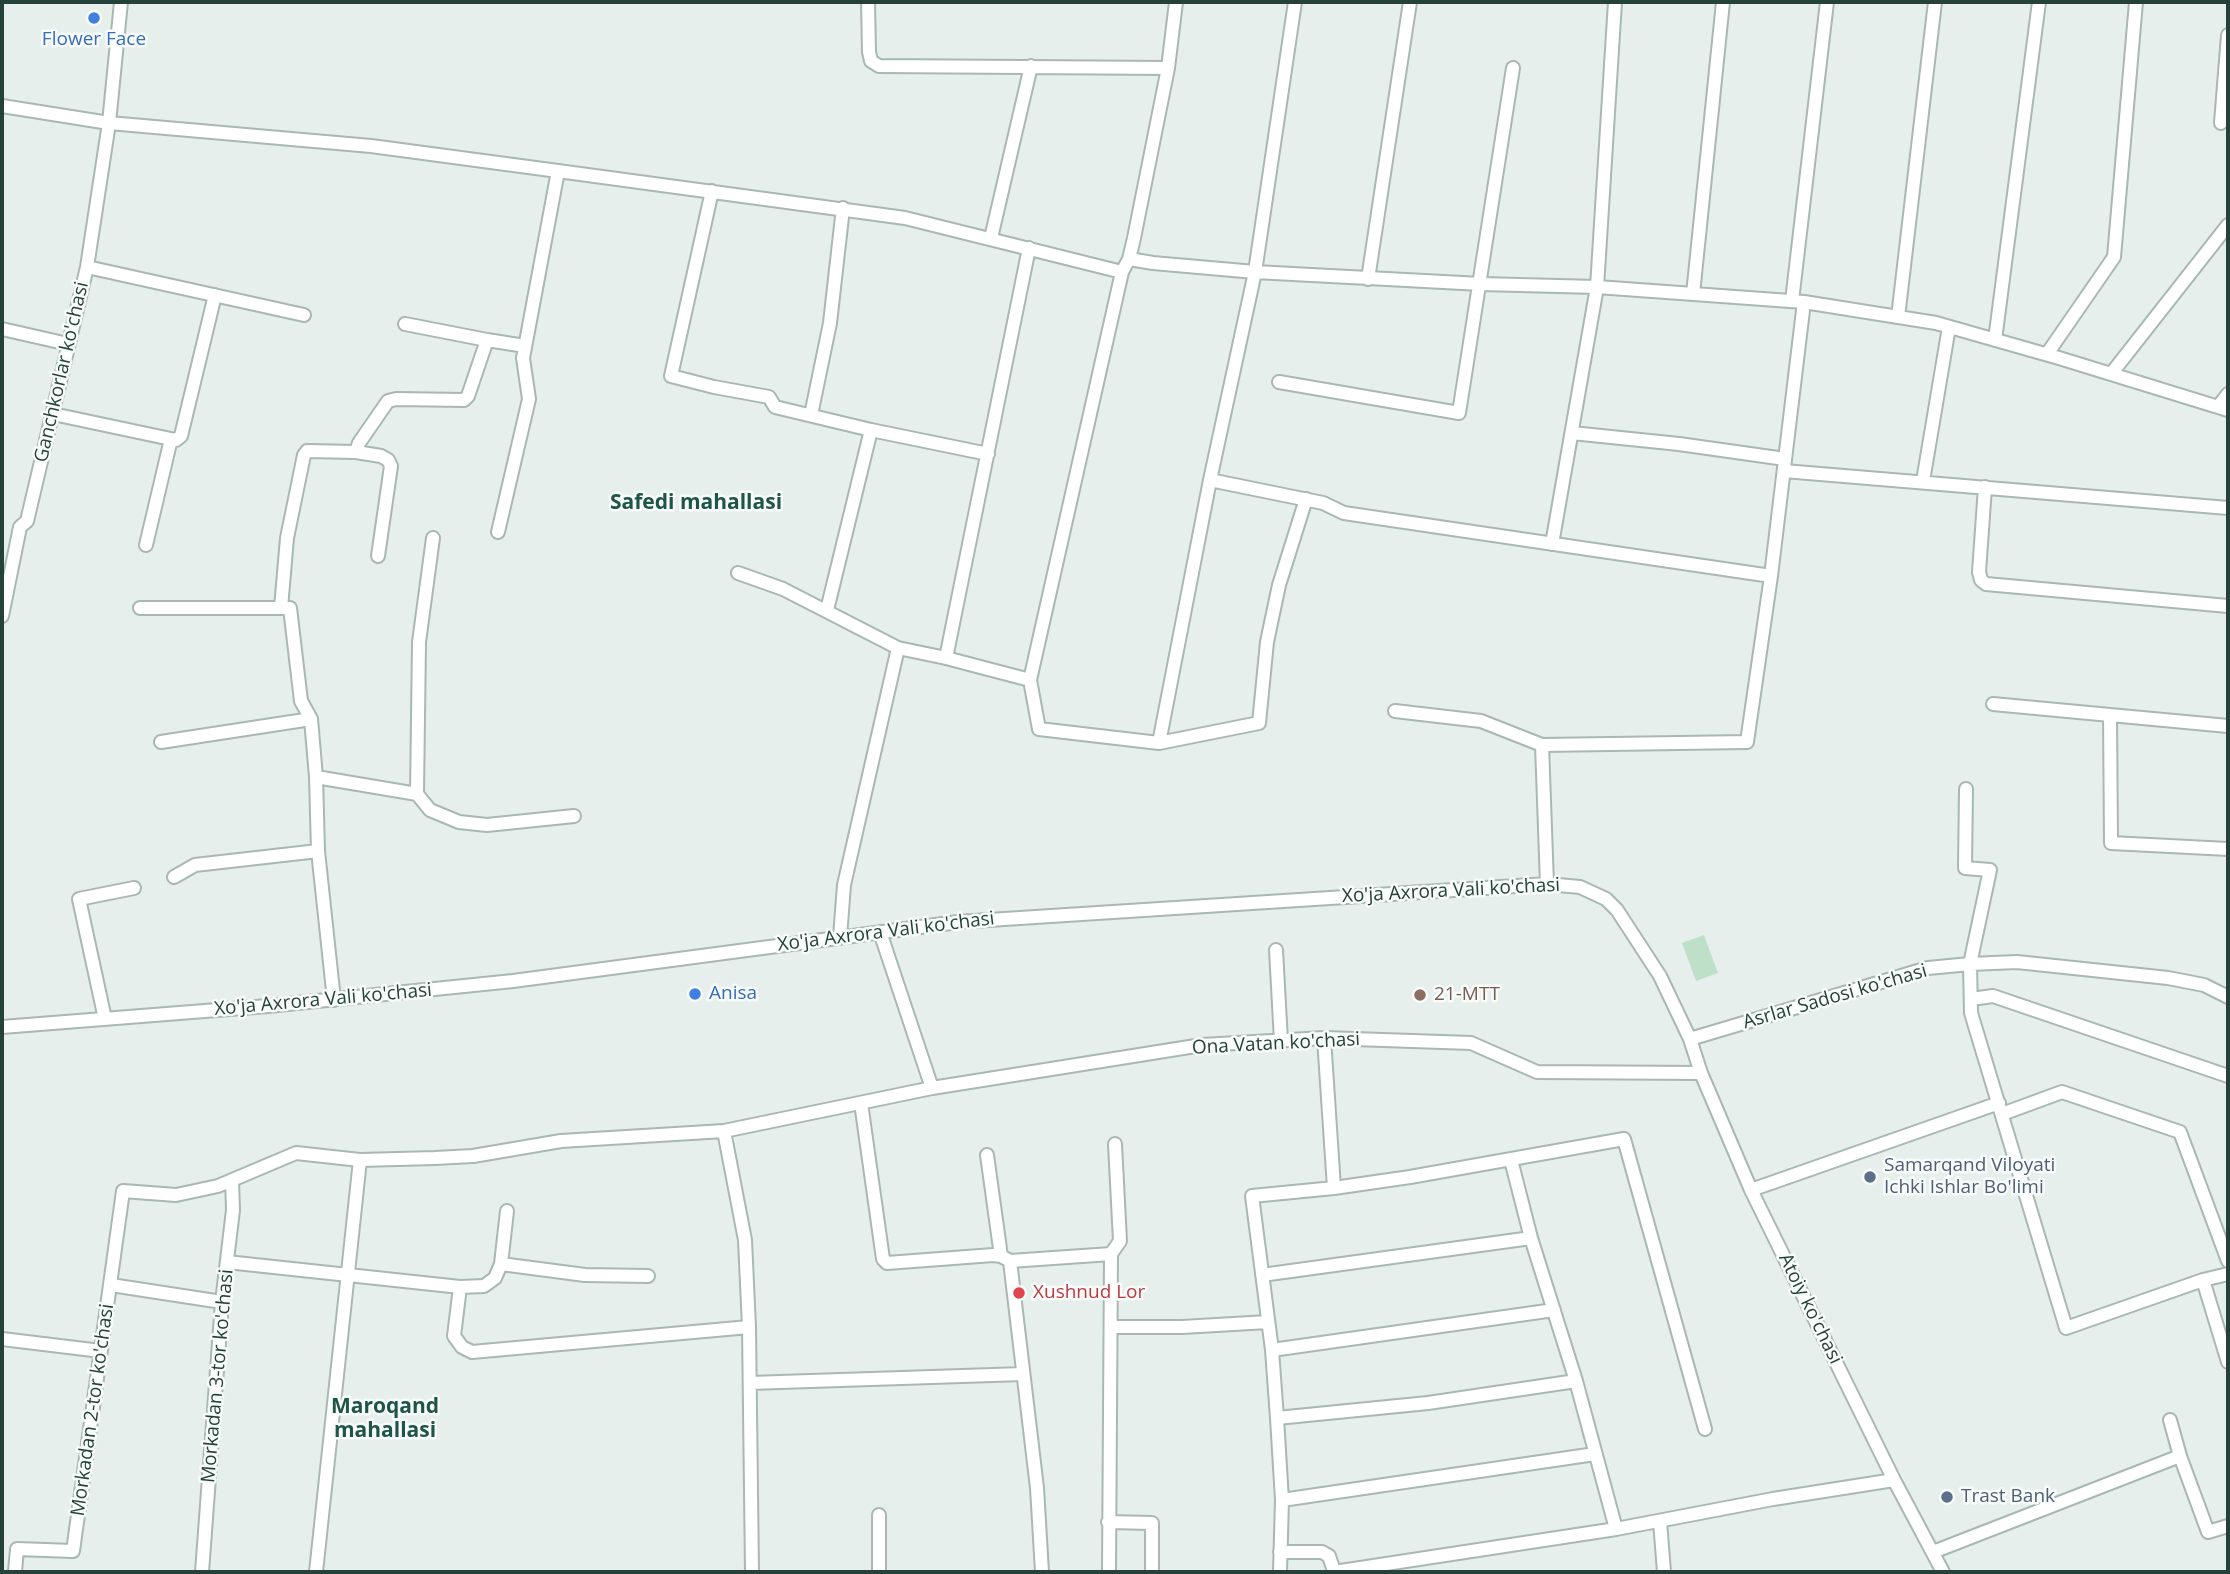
<!DOCTYPE html>
<html>
<head>
<meta charset="utf-8">
<style>
  body { margin:0 }
  #map { position:relative; width:2230px; height:1574px; overflow:hidden; background:#e6efeb; font-family:"Open Sans",sans-serif }
  canvas { display:block }
  .frame { position:absolute; inset:0; border:4px solid #24423a; pointer-events:none }
</style>
</head>
<body>
<div id="map">
<canvas width="2230" height="1574"></canvas>
<div class="frame"></div>
</div>
<script>
const context = document.querySelector('canvas').getContext('2d');
context.lineJoin = 'round';
function paint(path, color) {
  context.fillStyle = color;
  context.fill(path, 'evenodd');
}
function toPath(rows) {
  const path = new Path2D();
  for (const r of rows) {
    path.moveTo(r[0], r[1]);
    for (let i = 2; i < r.length; i += 2) path.lineTo(r[i], r[i + 1]);
  }
  return path;
}
function stroke(path, color, width, dash) {
  context.strokeStyle = color;
  context.lineWidth = width;
  context.lineCap = dash ? 'butt' : 'round';
  context.setLineDash(dash || []);
  context.stroke(path);
}
function write(font, color, halo, rows, align = 'center') {
  context.font = font + ' "Open Sans",sans-serif';
  context.lineWidth = 5;
  context.setLineDash([]);
  context.textBaseline = 'middle';
  context.strokeStyle = halo;
  context.fillStyle = color;
  for (const [text, x, y, turn = 0] of rows) {
    context.save();
    context.translate(x, y);
    context.rotate((+turn || 0) * Math.PI / 180);
    context.textAlign = isNaN(turn) ? turn : align;
    if (halo) context.strokeText(text, 0, 0);
    context.fillText(text, 0, 0);
    context.restore();
  }
}
const green = toPath([
  [1704,935,1718,973,1696,981,1682,943]
]);
const minor = toPath([
  [868,2,869,52,871,61,879,66,1168,68],
  [2,106,109,123,371,146,558,171,523,358,529,399,498,532],
  [2221,123,2228,35],
  [558,171,905,218,1122,272,1129,259,1134,238,1168,68,1176,2],
  [712,191,671,376,714,387,769,397,775,407,871,430,988,454],
  [991,238,1031,66],
  [1129,259,1153,263,1255,272,1481,284,1597,287,1804,302,1936,323,2059,358,2228,410],
  [87,267,304,315],
  [1368,279,1410,2],
  [1693,294,1723,2],
  [1792,301,1827,2],
  [1898,317,1935,2],
  [405,324,487,340],
  [2,329,68,344],
  [1995,340,2039,2],
  [2047,354,2114,257,2136,2],
  [2111,374,2228,225],
  [1279,382,1459,413,1513,68],
  [2218,407,2228,394],
  [53,414,171,439,176,440,181,436,215,295],
  [811,415,830,323,843,208],
  [1572,433,1679,444,1785,459],
  [356,452,381,456,388,460,391,466,378,556],
  [1784,471,2228,508],
  [1210,480,1323,503,1344,513,1771,576],
  [1923,481,1949,327],
  [1985,487,1979,572,1981,580,1986,584,2228,606],
  [1552,544,1597,287,1615,2],
  [146,545,171,439],
  [738,573,783,589,898,648],
  [140,608,281,608,287,538,304,455,307,451,356,452,359,443,388,401,396,399,464,400,468,396,487,340,525,346],
  [281,608,290,608,301,701,311,719],
  [827,610,871,430],
  [2,616,20,527,27,521,87,267,109,123,121,2],
  [946,658,1030,680,1122,272],
  [1030,680,1039,729,1159,743,1210,480,1255,272,1295,2],
  [1993,704,2110,715],
  [1395,711,1481,721,1542,745],
  [2228,726,2110,715,2111,843,2228,849],
  [161,742,311,719,316,777],
  [1159,743,1259,723,1267,642,1279,585,1306,499],
  [1966,789,1965,868,1990,870,1970,964,1971,1013,2066,1328,2203,1280,2228,1274],
  [417,794,430,810,459,822,487,825,574,816],
  [174,877,195,865,318,851],
  [1547,884,1542,745,1747,742,1771,576,1804,302],
  [880,932,932,1088],
  [840,937,844,885,898,648,946,658,1029,248],
  [1276,950,1281,1041],
  [1971,999,1993,996,2228,1076],
  [334,1000,318,851,316,777,417,794,419,642,433,538],
  [105,1019,79,899,134,888],
  [2,1027,268,1006,513,981,958,922,1547,884,1580,887,1606,899,1617,910,1660,976,1690,1039,1701,1073,1751,1190,1894,1480,1943,1572],
  [1324,1038,1334,1188],
  [1690,1039,1928,968,1970,964,2017,962,2168,978,2204,985,2228,997],
  [861,1103,883,1259,887,1263,993,1255,1001,1256,1010,1261,1037,1488,1042,1572],
  [2002,1114,2062,1092,2180,1132,2228,1261],
  [724,1131,745,1240,749,1327,752,1572],
  [987,1155,1001,1256],
  [1511,1160,1531,1238,1576,1381,1616,1529],
  [1751,1190,1999,1103],
  [1111,1254,1120,1241,1115,1144],
  [1010,1261,1111,1254,1109,1572],
  [227,1262,460,1287,454,1336,462,1347,472,1352,749,1327],
  [501,1264,585,1275,648,1276],
  [1262,1275,1531,1238],
  [2203,1280,2228,1362],
  [111,1285,222,1302],
  [460,1287,484,1286,495,1278,501,1264,507,1211],
  [1111,1327,1182,1327,1268,1322],
  [2,1339,101,1351],
  [1272,1350,1554,1310],
  [750,1383,1023,1374],
  [1277,1418,1428,1403,1576,1381],
  [2180,1456,2208,1532,2228,1526],
  [1282,1500,1595,1454],
  [1660,1521,1664,1572],
  [1108,1522,1152,1523,1152,1572],
  [1280,1552,1322,1552,1329,1556,1334,1571],
  [1933,1552,2180,1456,2170,1420],
  [15,1572,17,1549,73,1551,123,1191,176,1195,218,1186,296,1153,360,1160,435,1158,473,1156,561,1141,724,1131,932,1088,1202,1045,1324,1038,1471,1043,1537,1072,1701,1073],
  [202,1572,222,1302,233,1210,232,1180],
  [316,1572,360,1160],
  [879,1572,879,1515],
  [1280,1572,1282,1500,1277,1418,1272,1350,1252,1196,1334,1188,1410,1177,1624,1139,1705,1429],
  [1334,1572,1616,1529,1773,1499,1894,1480]
]);
const markers = [
  [94,18,7,"#3f7fe0"],
  [695,994,7,"#3f7fe0"],
  [1420,995,7,"#8d6e63"],
  [1870,1177,7,"#5c6f8a"],
  [1019,1293,7,"#e0444e"],
  [1947,1497,7,"#5c6f8a"]
];
const shopNames = [
  ["Flower Face",94,40],
  ["Anisa",709,994,"left"]
];
const streetNames = [
  ["Ganchkorlar ko'chasi",62,372,-77],
  ["Xo'ja Axrora Vali ko'chasi",1451,891,-3],
  ["Xo'ja Axrora Vali ko'chasi",886,932,-7],
  ["Asrlar Sadosi ko'chasi",1835,997,-16],
  ["Xo'ja Axrora Vali ko'chasi",323,1000,-5],
  ["Ona Vatan ko'chasi",1276,1044,-3],
  ["Atoiy ko'chasi",1810,1309,64],
  ["Morkadan 3-tor ko'chasi",218,1376,-85],
  ["Morkadan 2-tor ko'chasi",93,1410,-82]
];
const educationNames = [
  ["21-MTT",1434,995]
];
const serviceNames = [
  ["Samarqand Viloyati",1884,1166],
  ["Ichki Ishlar Bo'limi",1884,1188],
  ["Trast Bank",1961,1497]
];
const healthNames = [
  ["Xushnud Lor",1033,1293]
];
const neighbourhoodNames = [
  ["Safedi mahallasi",696,503],
  ["Maroqand",385,1407],
  ["mahallasi",385,1431]
];
paint(green, '#bfe0c8');
stroke(minor, '#a8b8b2', 16);
stroke(minor, '#fff', 12);
for (const [x, y, r, color] of markers) {
  const dot = new Path2D();
  dot.arc(x, y, r, 0, 2 * Math.PI);
  context.fillStyle = color;
  context.fill(dot);
  stroke(dot, '#f7fbf9', 2.5);
}
write('19px', '#366cbe', '#f7fbf9', shopNames);
write('19px', '#24423a', '#f7fbf9', streetNames);
write('19px', '#785e54', '#f7fbf9', educationNames, 'left');
write('19px', '#4e5e75', '#f7fbf9', serviceNames, 'left');
write('19px', '#be3a42', '#f7fbf9', healthNames, 'left');
write('bold 21px', '#1f5548', '#f7fbf9', neighbourhoodNames);
</script>
</body>
</html>
